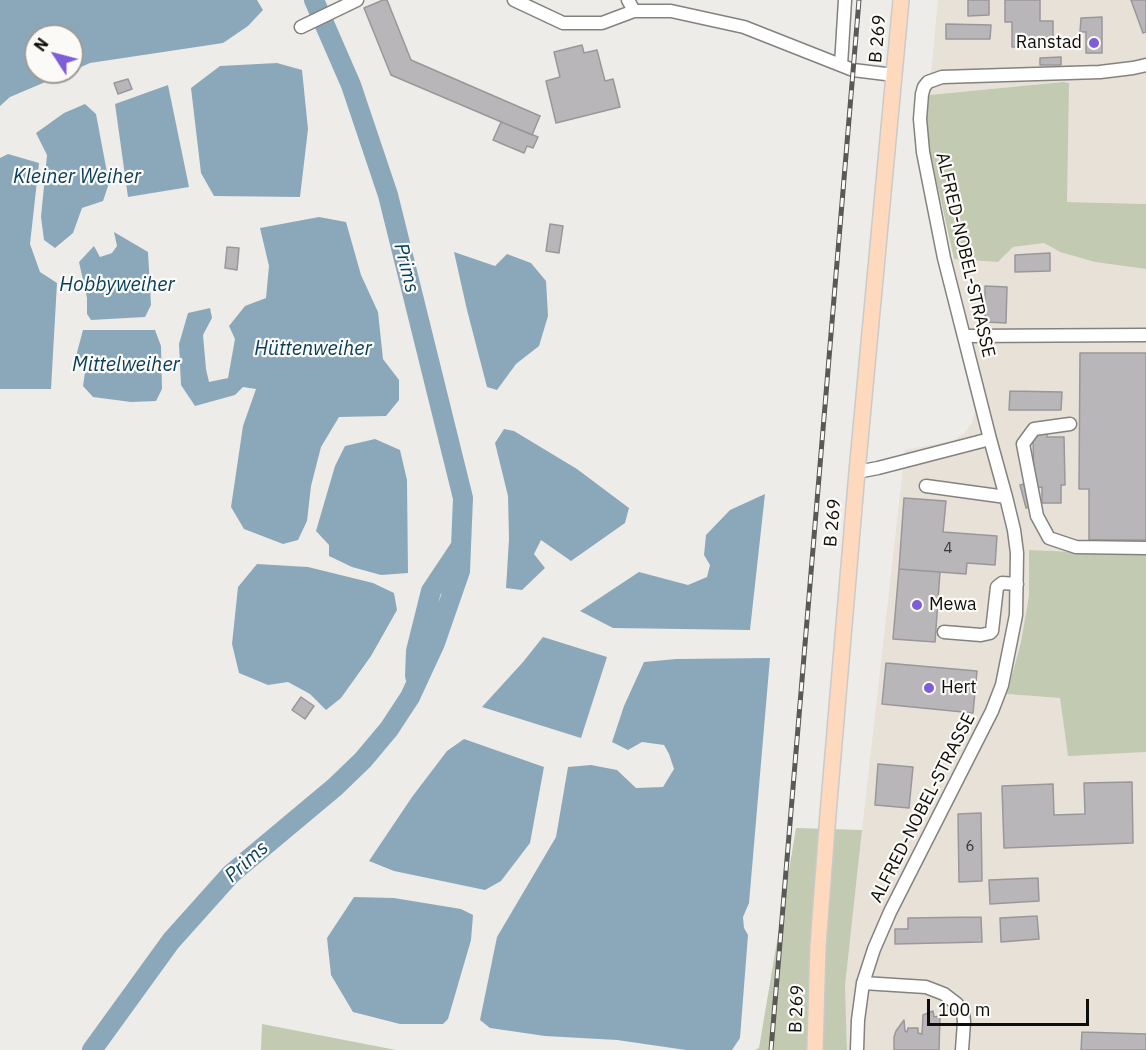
<!DOCTYPE html>
<html>
<head>
<meta charset="utf-8">
<style>
  body { margin:0 }
  #map { position:relative; width:1146px; height:1050px; overflow:hidden; background:#eeece9; font-family:"IBM Plex Sans",sans-serif }
  canvas { display:block }
  .north { position:absolute; left:24px; top:24px; width:60px; height:60px; box-sizing:border-box; background:#fcfaf6; border:2px solid #9c9b98; border-radius:50%; rotate:306deg; font-size:16px; font-weight:700; line-height:24px; text-align:center; color:#0d0d0b }
  .north::after { content:''; display:block; margin:auto; width:21px; height:27px; background:#7e5dd8; clip-path:polygon(50% 0,100% 100%,50% 72%,0 100%) }
  .scale { position:absolute; left:927px; top:999px; width:162px; height:27px; box-sizing:border-box; border:3px solid #0d0d0b; border-top:0; padding-left:8px; font-size:18px; line-height:21px; white-space:nowrap; color:#0d0d0b; -webkit-text-stroke:4px #fcfaf6; paint-order:stroke }
</style>
</head>
<body>
<div id="map">
<canvas width="1146" height="1050"></canvas>
<div class="north">N</div>
<div class="scale">100 m</div>
</div>
<script>
const context = document.querySelector('canvas').getContext('2d');
context.lineJoin = 'round';
function paint(path, color) {
  context.fillStyle = color;
  context.fill(path, 'evenodd');
}
function toPath(rows) {
  const path = new Path2D();
  for (const r of rows) {
    path.moveTo(r[0], r[1]);
    for (let i = 2; i < r.length; i += 2) path.lineTo(r[i], r[i + 1]);
  }
  return path;
}
function stroke(path, color, width, dash) {
  context.strokeStyle = color;
  context.lineWidth = width;
  context.lineCap = dash ? 'butt' : 'round';
  context.setLineDash(dash || []);
  context.stroke(path);
}
function write(font, color, halo, rows, align = 'center') {
  context.font = font + ' "IBM Plex Sans",sans-serif';
  context.lineWidth = 4.5;
  context.setLineDash([]);
  context.textBaseline = 'middle';
  context.strokeStyle = halo;
  context.fillStyle = color;
  for (const [text, x, y, turn = 0] of rows) {
    context.save();
    context.translate(x, y);
    context.rotate((+turn || 0) * Math.PI / 180);
    context.textAlign = isNaN(turn) ? turn : align;
    if (halo) context.strokeText(text, 0, 0);
    context.fillText(text, 0, 0);
    context.restore();
  }
}
const built = toPath([
  [938,0,1146,0,1146,204,1067,202,1068,83,1063,82,929,95],
  [1044,243,1060,252,1095,262,1146,269,1146,555,1030,550,1029,594,1021,642,1008,694,1060,698,1068,755,1146,752,1146,1050,847,1050,845,986,862,830,905,450,952,441,965,433,972,423,975,411,938,260,954,259,998,262,1013,247]
]);
const green = toPath([
  [1063,82,1069,83,1067,202,1146,204,1146,269,1095,262,1060,252,1044,243,1013,247,998,262,954,259,925,130,929,95],
  [1029,550,1146,555,1146,752,1068,756,1060,698,1007,694,1021,642,1029,595],
  [796,828,862,830,845,986,847,1050,755,1050,759,1048],
  [262,1024,396,1050,261,1050]
]);
const water = toPath([
  [0,0,257,0,263,10,248,26,223,43,90,63,72,71,72,36,36,36,36,72,69,72,10,97,0,106],
  [277,63,302,70,308,129,300,197,214,196,201,173,191,88,220,66],
  [168,85,189,187,128,197,115,104],
  [85,104,96,114,109,183,103,201,82,208,73,233,55,248,44,240,41,217,47,155,36,133,64,113],
  [8,154,39,163,30,244,40,272,57,283,51,389,0,389,0,158],
  [319,217,346,222,361,275,378,312,383,359,399,380,399,400,386,416,339,417,321,447,311,486,307,521,298,540,283,544,244,529,231,507,243,426,256,389,243,387,235,395,195,406,181,385,179,344,188,313,210,308,212,318,203,335,206,369,209,382,228,378,235,339,229,326,245,306,266,298,269,266,260,228],
  [114,232,148,252,151,305,145,317,91,320,87,314,87,298,79,262,94,246,100,257,112,253,117,246],
  [454,252,495,266,507,254,531,263,546,281,548,316,539,346,516,364,497,390,487,387,467,310],
  [83,330,155,330,161,346,162,389,156,401,131,402,93,397,83,386,85,372,75,360],
  [504,429,514,431,577,469,629,508,625,523,571,561,541,540,534,554,545,568,522,590,506,588,509,539,508,496,495,443],
  [375,439,400,450,407,480,408,573,381,575,352,567,329,556,329,545,316,531,335,466,345,446],
  [765,494,750,630,613,628,580,611,639,572,688,585,707,577,710,565,704,555,706,535,730,510],
  [257,564,308,567,373,583,394,593,397,610,371,656,341,698,326,710,310,694,288,682,268,685,239,673,232,644,238,587],
  [543,637,607,657,581,738,482,707,523,662],
  [770,658,749,903,743,917,744,928,748,935,740,1038,732,1050,686,1050,617,1040,545,1036,490,1028,480,1020,497,937,556,837,568,767,591,765,617,770,636,788,663,787,674,769,669,754,664,745,642,742,628,750,612,742,624,706,644,662,676,659],
  [464,739,544,767,530,843,501,881,485,890,394,871,369,861,412,797,447,751],
  [354,897,394,898,461,909,473,915,471,940,448,1019,443,1024,400,1024,353,1012,331,975,327,938]
]);
const river = toPath([
  [415,676,416,651,431,591,461,546],
  [92,1050,171,941,231,874,335,787,363,760,389,729,410,697,435,643,460,571,463,498,388,195,351,85,314,0]
]);
const building = toPath([
  [383,0,387,0,411,60,540,116,532,135,391,75,364,8,383,0],
  [968,0,989,0,989,15,968,16,968,0],
  [1005,0,1040,0,1040,21,1053,21,1053,46,1012,47,1012,22,1005,22,1005,0],
  [1131,0,1146,0,1146,32,1143,33,1131,0],
  [1102,17,1102,53,1086,53,1086,32,1080,32,1081,18,1102,17],
  [946,24,991,25,990,39,946,39,946,24],
  [582,45,584,53,597,50,605,81,613,79,620,107,556,123,546,81,560,77,554,52,582,45],
  [1061,57,1061,65,1040,65,1040,58,1061,57],
  [128,79,132,89,118,94,114,83,128,79],
  [501,122,538,137,533,148,527,146,524,153,493,140,501,122],
  [550,224,563,226,559,253,546,251,550,224],
  [227,247,239,248,237,270,225,268,227,247],
  [1050,253,1050,271,1015,272,1015,255,1050,253],
  [985,286,1007,287,1006,323,985,322,985,286],
  [1080,353,1146,353,1146,540,1089,540,1089,489,1079,489,1080,353],
  [1010,391,1062,392,1061,410,1009,410,1010,391],
  [1047,432,1047,437,1064,437,1065,485,1061,485,1061,503,1042,503,1042,487,1034,488,1033,437,1037,437,1037,433,1047,432],
  [1028,483,1035,506,1026,508,1020,485,1028,483],
  [904,498,946,501,943,532,997,536,995,565,967,563,966,574,899,569,904,498],
  [899,569,940,572,935,642,893,639,899,569],
  [886,663,977,671,973,713,882,704,886,663],
  [301,697,314,706,305,719,292,710,301,697],
  [878,764,913,767,909,808,875,805,878,764],
  [1132,782,1133,843,1004,848,1002,786,1053,784,1054,815,1085,814,1084,783,1132,782],
  [981,813,982,881,959,882,958,814,981,813],
  [1038,878,1039,901,990,904,989,880,1038,878],
  [1037,916,1039,939,1001,942,1000,918,1037,916],
  [981,917,982,942,895,944,895,929,908,929,908,918,981,917],
  [933,1011,934,1017,940,1016,939,1050,894,1050,894,1037,896,1031,904,1020,905,1031,907,1032,908,1028,918,1028,918,1033,922,1034,923,1015,933,1011],
  [1082,1032,1146,1034,1146,1050,1081,1050,1082,1032]
]);
const minor = toPath([
  [514,0,563,23,602,23,634,11,671,11,744,27,853,70,894,75],
  [628,0,634,11],
  [301,27,357,0],
  [841,65,845,0],
  [964,336,1146,335],
  [1070,424,1034,429,1023,444,1037,516,1049,538,1076,547,1146,548],
  [857,472,878,468,990,439],
  [926,486,1006,497],
  [944,632,981,635,990,633,992,631,997,587,1002,583,1017,584],
  [863,983,926,987,944,994,957,1004,963,1012,964,1022,962,1050],
  [857,1050,858,1020,863,983,874,949,890,912,992,711,1002,685,1016,615,1017,553,1014,530,1006,497,990,439,944,258,923,152,920,119,922,94,924,87,928,82,942,77,1100,72,1133,68,1146,65]
]);
const major = toPath([
  [815,1050,818,946,828,814,857,472,901,0]
]);
const rail = toPath([
  [771,1050,859,0]
]);
const markers = [
  [1094,43,6,"#7e5dd8"],
  [917,605,6,"#7e5dd8"],
  [929,688,6,"#7e5dd8"]
];
const numberNames = [
  ["4",948,549],
  ["6",970,847]
];
const streetNames = [
  ["B 269",878,39,-85],
  ["ALFRED-NOBEL-STRASSE",965,255,77],
  ["B 269",833,523,-85],
  ["ALFRED-NOBEL-STRASSE",923,808,-63],
  ["B 269",797,1009,-88]
];
const poiNames = [
  ["Ranstad",1082,43,"right"],
  ["Mewa",929,605],
  ["Hert",941,688]
];
const waterNames = [
  ["Kleiner Weiher",77,177],
  ["Prims",406,268,76],
  ["Hobbyweiher",117,285],
  ["Hüttenweiher",313,349],
  ["Mittelweiher",126,365],
  ["Prims",247,862,-42]
];
paint(built, '#e7e1d7');
paint(green, '#c2cab1');
paint(water, '#8ba8bb');
stroke(river, '#8ba8bb', 20);
paint(building, '#b9b6b9');
stroke(building, '#9a979a', 1.5);
stroke(minor, '#84827f', 15);
stroke(major, '#cacac9', 18);
stroke(minor, '#fff', 12);
stroke(major, '#fed9bd', 15);
stroke(rail, '#5a5957', 5);
stroke(rail, '#fcfaf6', 3, [9]);
for (const [x, y, r, color] of markers) {
  const dot = new Path2D();
  dot.arc(x, y, r, 0, 2 * Math.PI);
  context.fillStyle = color;
  context.fill(dot);
  stroke(dot, '#fcfaf6', 2);
}
write('15px', '#383736', null, numberNames);
write('18px', '#0d0d0b', '#fcfaf6', streetNames);
write('18px', '#0d0d0b', '#fcfaf6', poiNames, 'left');
write('italic 20px', '#053e5b', '#fcfaf6', waterNames);
</script>
</body>
</html>
